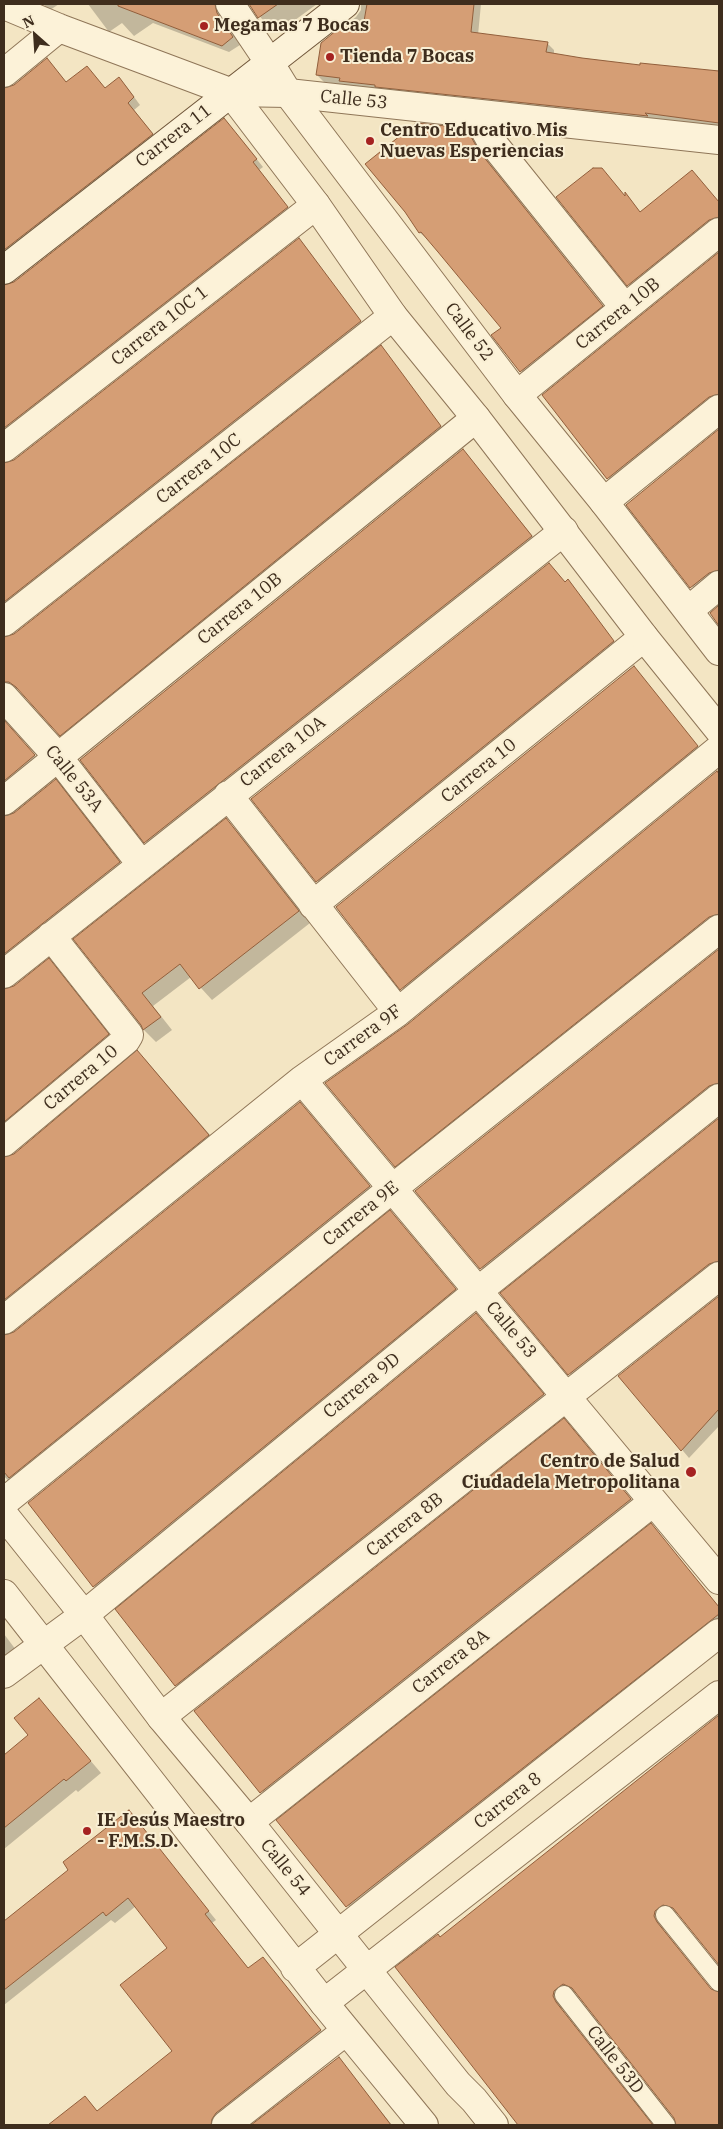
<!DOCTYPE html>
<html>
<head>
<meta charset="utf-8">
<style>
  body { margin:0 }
  #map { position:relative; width:723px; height:2129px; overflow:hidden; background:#f3e5c3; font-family:"IBM Plex Serif",serif }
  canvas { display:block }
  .frame { position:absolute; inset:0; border:5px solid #3e2d1d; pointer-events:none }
  .north { position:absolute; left:10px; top:10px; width:50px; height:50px; -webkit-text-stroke:4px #f9efd4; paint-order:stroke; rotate:334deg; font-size:14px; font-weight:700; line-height:20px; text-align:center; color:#3e2d1d }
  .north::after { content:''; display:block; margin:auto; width:18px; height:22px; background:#3e2d1d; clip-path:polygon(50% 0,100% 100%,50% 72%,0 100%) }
</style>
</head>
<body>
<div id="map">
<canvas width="723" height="2129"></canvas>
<div class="frame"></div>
<div class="north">N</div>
</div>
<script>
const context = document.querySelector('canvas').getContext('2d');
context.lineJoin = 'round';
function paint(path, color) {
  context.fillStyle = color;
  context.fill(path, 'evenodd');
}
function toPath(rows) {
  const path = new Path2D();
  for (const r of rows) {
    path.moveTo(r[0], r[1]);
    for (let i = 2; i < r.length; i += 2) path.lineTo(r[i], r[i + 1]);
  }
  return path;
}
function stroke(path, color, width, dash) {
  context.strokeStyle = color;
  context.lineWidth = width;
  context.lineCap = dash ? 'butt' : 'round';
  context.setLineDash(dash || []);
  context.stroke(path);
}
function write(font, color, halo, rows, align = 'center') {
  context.font = font + ' "IBM Plex Serif",serif';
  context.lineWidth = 4;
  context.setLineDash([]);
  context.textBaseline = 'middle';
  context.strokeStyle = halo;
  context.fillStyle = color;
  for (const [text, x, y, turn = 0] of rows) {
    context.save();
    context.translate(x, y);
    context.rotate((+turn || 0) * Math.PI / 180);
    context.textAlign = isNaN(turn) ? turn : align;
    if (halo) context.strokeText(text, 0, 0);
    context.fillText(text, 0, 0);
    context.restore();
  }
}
const shadow = toPath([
  [43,4,59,4,50,10],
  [88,4,223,4,221,13,224,21,240,45,229,52,153,23,134,36,122,23,109,32],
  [250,4,317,4,280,31,271,21,266,24],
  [361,4,481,4,478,35,547,43,554,50,554,54,641,66,672,67,719,72,719,128,348,88,345,85,324,82,317,75,322,44,356,17,361,10],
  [47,60,67,83,105,89,126,86,140,105,134,110,159,142,4,263,4,90,15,86],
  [231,127,263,167,259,170,294,215,4,441,4,286,14,283],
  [465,129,473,137,486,159,609,313,528,379,493,336,503,328,428,239,420,233,406,211],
  [699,179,719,203,719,226,635,292,558,197,626,198,626,195,641,213],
  [299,240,367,329,4,615,4,464,14,461],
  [719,253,719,403,615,486,544,395],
  [381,347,447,434,68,742,22,692,18,689,8,689,4,691,4,638,14,635],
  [719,431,719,580,699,595,627,505],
  [463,450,539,544,153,850,82,760],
  [568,581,590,607,589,608,620,649,324,889,253,799],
  [634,667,704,754,409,996,337,907],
  [4,721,42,763,4,794],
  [717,773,719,775,719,924,403,1174,396,1166,408,1025],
  [63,788,126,870,4,967,4,817,7,818],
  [226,820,238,832,310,923,212,1000,191,977,153,1006,172,1030,156,1042,144,1030,75,939],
  [719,950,719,1093,489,1276,416,1191],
  [56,967,115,1042,4,1135,4,990,7,991],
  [145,1059,216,1142,4,1313,4,1158,15,1155],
  [307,1111,377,1194,14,1487,4,1476,4,1336,14,1333],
  [719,1119,719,1271,577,1382,502,1293],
  [397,1219,462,1297,102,1593,94,1586],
  [719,1297,719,1426,689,1458,620,1376],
  [483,1322,550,1402,183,1692,176,1685],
  [571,1427,638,1507,269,1799,196,1711],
  [651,1525,719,1607,719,1627,355,1914,278,1820],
  [4,1634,19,1654,4,1666],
  [39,1700,101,1773,78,1792,76,1790,4,1849,4,1756,30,1735],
  [719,1716,719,1963,678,1913,666,1913,662,1919,664,1930,713,1992,719,1993,719,2125,677,2125,676,2118,576,1992,565,1993,561,1999,562,2010,653,2125,522,2125,440,1938],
  [129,1812,216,1920,212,1923,249,1969,263,1958,328,2039,221,2125,50,2125,85,2098,98,2112,174,2052,169,1948,136,1906,115,1923,111,1920,4,2005,4,1923,70,1870],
  [338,2058,392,2125,253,2125]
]);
const building = toPath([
  [118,4,215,4,217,13,233,37,222,46,118,6,118,4],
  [249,4,278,4,258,18,249,4],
  [367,4,474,4,471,32,548,42,546,52,582,58,640,65,640,63,719,71,719,123,645,113,648,116,375,87,375,85,339,81,340,78,316,75,321,43,343,25,363,27,367,4],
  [47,58,66,82,87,66,105,88,119,77,134,97,128,103,153,134,4,250,4,88,14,85,47,58],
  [224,118,257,159,253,162,288,207,4,428,4,285,14,282,224,118],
  [416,123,466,128,479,151,603,306,520,372,491,335,501,328,438,252,421,232,419,233,405,212,365,164,416,123],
  [593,168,602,168,625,196,625,192,640,212,692,170,719,202,719,217,709,220,627,286,556,197,593,168],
  [299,238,361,321,4,602,4,463,14,460,299,238],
  [719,252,719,394,709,397,607,479,542,395,719,252],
  [381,345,441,426,60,736,16,687,9,682,4,682,4,637,14,634,381,345],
  [719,429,719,570,709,573,690,588,626,505,719,429],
  [463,449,532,536,144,843,80,760,463,449],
  [549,563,565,582,568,579,614,641,316,882,251,799,549,563],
  [719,605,719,626,710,613,719,605],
  [634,666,698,746,400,990,336,907,634,666],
  [4,720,35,755,4,781,4,720],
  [717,771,719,774,719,914,709,917,395,1167,325,1083,408,1024,717,771],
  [56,779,120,862,4,954,4,816,14,813,56,779],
  [226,818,299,911,199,989,180,964,142,993,161,1017,143,1030,141,1025,73,939,226,818],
  [719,949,719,1083,709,1086,480,1269,415,1191,719,949],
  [49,958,109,1034,4,1122,4,989,14,986,49,958],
  [137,1050,209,1135,4,1300,4,1157,14,1154,137,1050],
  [300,1102,370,1186,9,1478,4,1472,4,1335,14,1332,300,1102],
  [719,1118,719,1261,709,1264,568,1375,500,1293,719,1118],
  [390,1210,456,1289,93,1587,28,1503,390,1210],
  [719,1296,719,1409,681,1451,618,1376,719,1296],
  [476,1313,544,1394,175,1686,115,1609,476,1313],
  [564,1418,631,1499,260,1793,194,1711,564,1418],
  [651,1523,719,1607,719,1614,346,1907,276,1820,651,1523],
  [39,1698,91,1761,66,1781,64,1779,4,1828,4,1755,28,1735,14,1718,39,1698],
  [719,1715,719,1965,673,1908,663,1905,655,1911,654,1916,657,1922,711,1989,719,1992,719,2125,676,2125,674,2118,572,1988,563,1984,554,1991,553,1996,556,2002,653,2125,518,2125,395,1967,438,1934,440,1937,719,1715],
  [129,1810,209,1911,205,1914,248,1968,263,1957,321,2030,216,2113,212,2119,211,2125,48,2125,85,2096,97,2111,172,2051,120,1985,167,1948,128,1898,106,1916,103,1912,4,1990,4,1921,68,1870,63,1862,129,1810],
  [339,2057,391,2125,251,2125,339,2057]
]);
const service = toPath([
  [665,1915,719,1982],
  [564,1995,666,2125]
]);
const minor = toPath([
  [230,4,269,62],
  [4,5,59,28,230,92,288,93,719,140],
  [4,73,59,28],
  [476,114,491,141,625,308],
  [517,395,719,232],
  [4,448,316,205],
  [604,502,719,409],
  [689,610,719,585],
  [4,622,393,316],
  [4,697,58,757,141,864],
  [228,795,398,1012],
  [4,801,476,418],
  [313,905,644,637],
  [4,974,564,531],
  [302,1080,719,1580],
  [4,1142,126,1040,129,1035,51,936],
  [4,1320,302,1080,398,1012,719,749],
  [4,1502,393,1188,719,929],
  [4,1674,84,1615,478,1291,719,1098],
  [161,1717,719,1276],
  [249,1822,653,1502],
  [366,1969,458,2084,474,2100,494,2125],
  [324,2003,424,2125],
  [226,2125,346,2031]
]);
const tertiary = toPath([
  [269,62,288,93,517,395,604,502,719,651],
  [230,92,316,205,393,316,476,418,644,637,719,730],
  [4,1515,84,1615,161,1717,249,1822,366,1969],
  [4,1594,324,2003,719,1695],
  [295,1968,719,1633]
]);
const secondary = toPath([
  [4,270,345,4]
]);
const markers = [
  [204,26,5,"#a52221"],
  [330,57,5,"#a52221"],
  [370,141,5,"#a52221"],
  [691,1472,6,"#a52221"],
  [87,1831,5,"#a52221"]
];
const poiNames = [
  ["Megamas 7 Bocas",214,26],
  ["Tienda 7 Bocas",340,57],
  ["Centro Educativo Mis",380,131],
  ["Nuevas Esperiencias",380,152],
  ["Centro de Salud",680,1462,"right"],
  ["Ciudadela Metropolitana",680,1483,"right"],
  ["IE Jesús Maestro",97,1821],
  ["- F.M.S.D.",97,1842]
];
const streetNames = [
  ["Calle 53",354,100,6],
  ["Carrera 11",174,136,-38],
  ["Carrera 10B",618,314,-39],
  ["Carrera 10C 1",160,326,-38],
  ["Calle 52",469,332,53],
  ["Carrera 10C",199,469,-38],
  ["Carrera 10B",240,609,-39],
  ["Carrera 10A",283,752,-38],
  ["Carrera 10",479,771,-39],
  ["Calle 53A",74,779,51],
  ["Carrera 9F",363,1036,-36],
  ["Carrera 10",81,1078,-40],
  ["Carrera 9E",361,1214,-39],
  ["Calle 53",511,1330,50],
  ["Carrera 9D",362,1386,-39],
  ["Carrera 8B",405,1525,-38],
  ["Carrera 8A",451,1662,-38],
  ["Carrera 8",508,1801,-38],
  ["Calle 54",285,1868,51],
  ["Calle 53D",615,2060,52]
];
paint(shadow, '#0003');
paint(building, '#d59e75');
stroke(building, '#915e3b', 1);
stroke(service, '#8f7658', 20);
stroke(minor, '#8f7658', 30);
stroke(tertiary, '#8f7658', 30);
stroke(secondary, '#71573b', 30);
stroke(service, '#fcf2d8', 18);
stroke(minor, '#fcf2d8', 28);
stroke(tertiary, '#fcf2d8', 28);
stroke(secondary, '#fcf2d8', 28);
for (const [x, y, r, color] of markers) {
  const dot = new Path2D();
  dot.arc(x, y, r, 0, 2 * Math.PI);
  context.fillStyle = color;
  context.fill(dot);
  stroke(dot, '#f9efd4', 2);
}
write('bold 18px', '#3e2d1d', '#f9efd4', poiNames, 'left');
write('18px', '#3e2d1d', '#f9efd4', streetNames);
</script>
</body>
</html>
